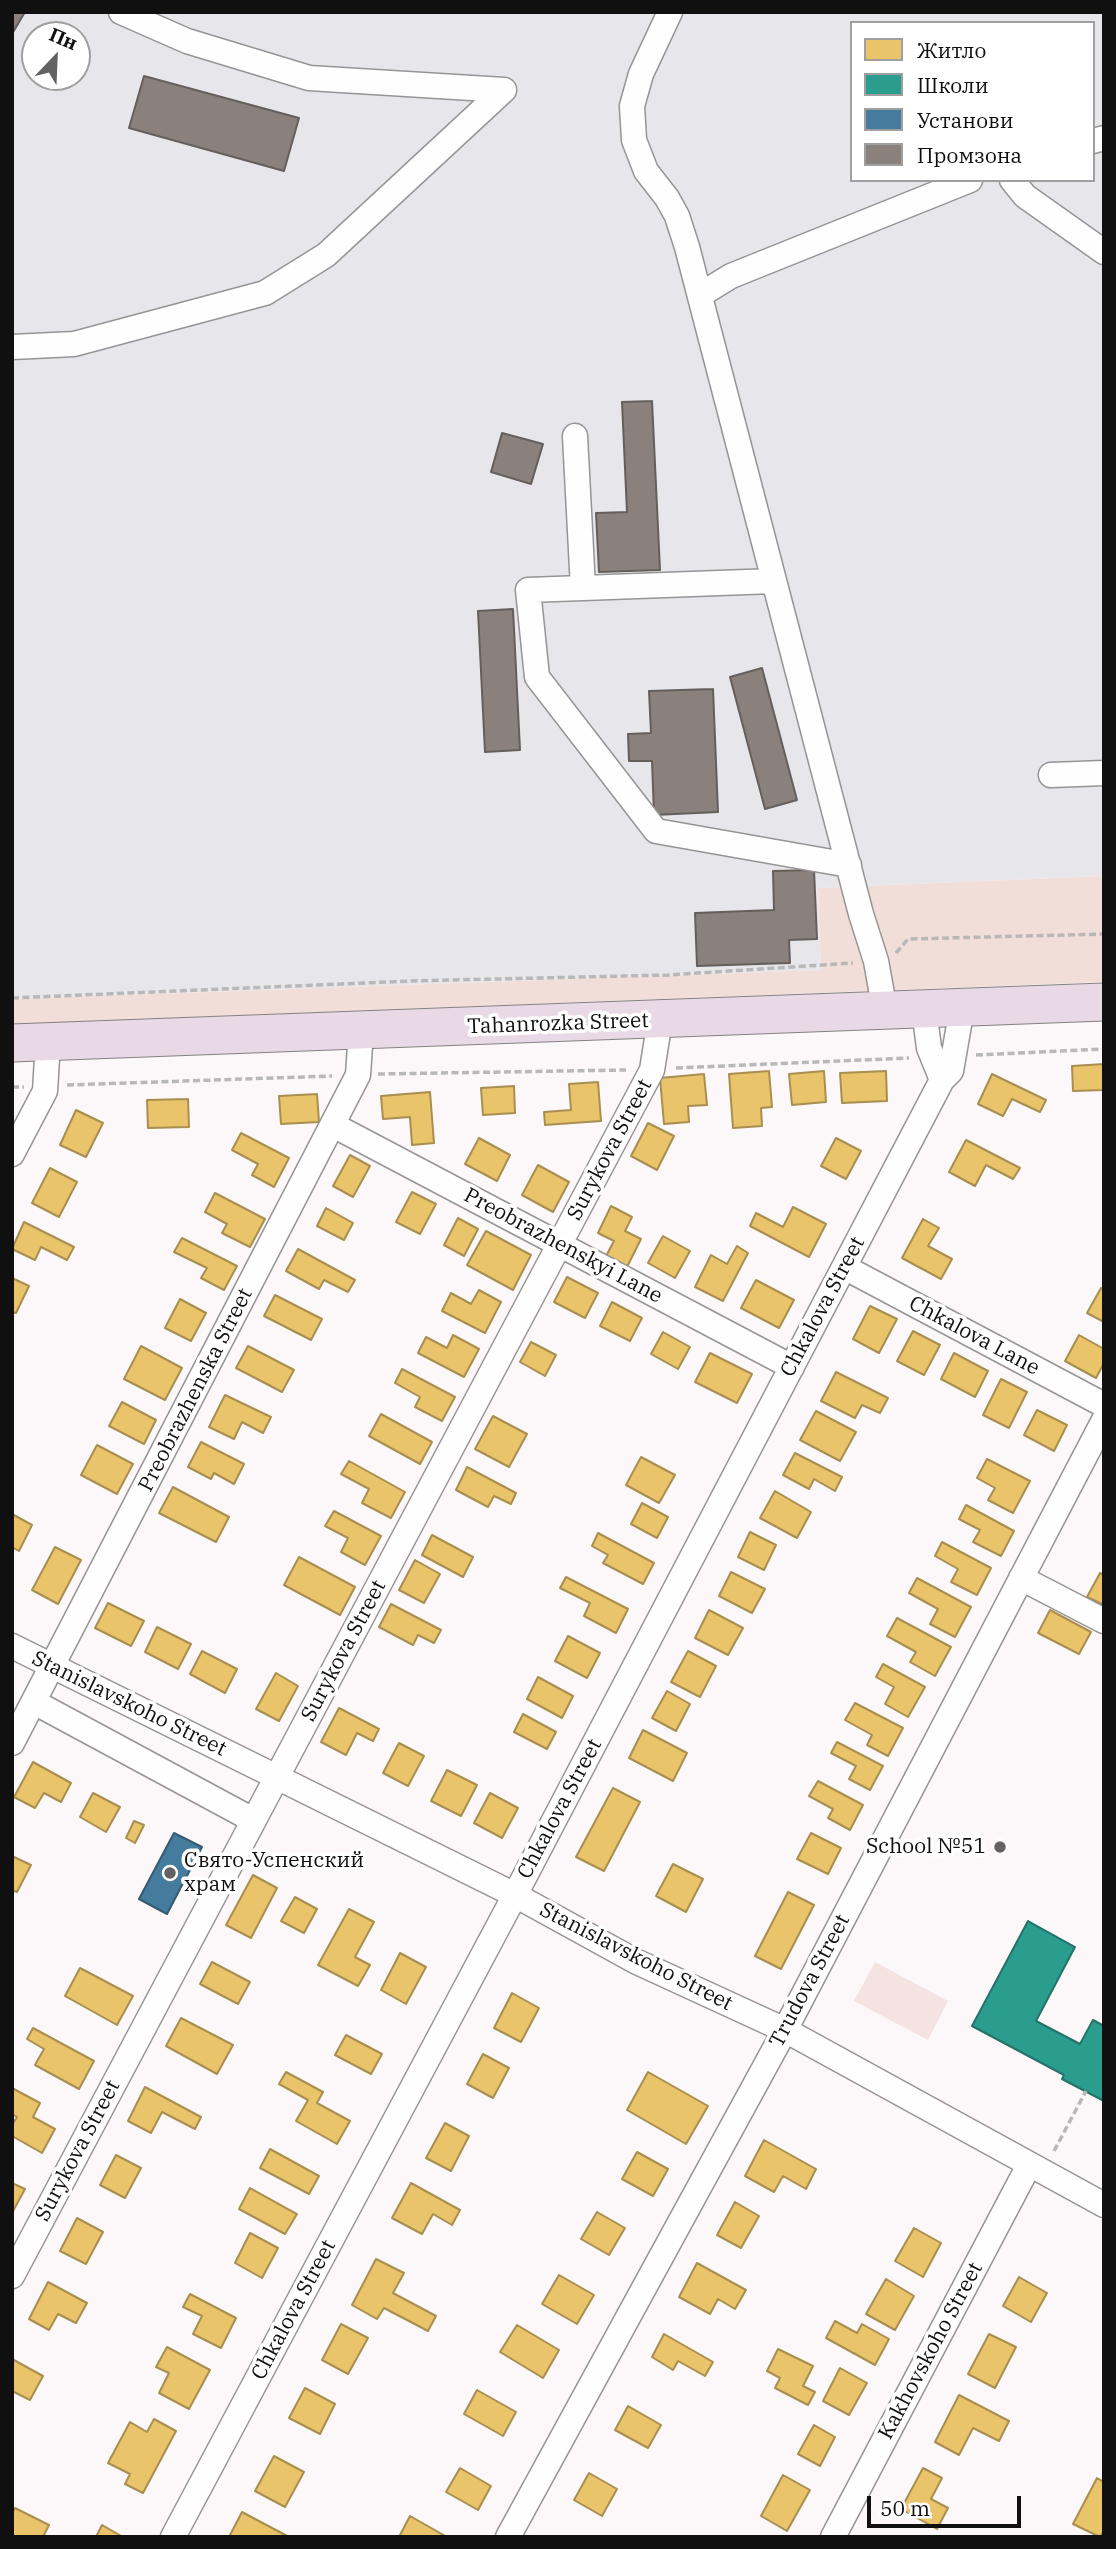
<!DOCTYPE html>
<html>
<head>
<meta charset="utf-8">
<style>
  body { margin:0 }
  #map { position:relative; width:1116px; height:2549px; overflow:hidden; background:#fcf7f9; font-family:"IBM Plex Serif",serif }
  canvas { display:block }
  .frame { position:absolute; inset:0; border:14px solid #101010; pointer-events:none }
  .legend { position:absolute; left:850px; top:21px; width:245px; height:161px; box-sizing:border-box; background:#fff; border:2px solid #9f9f9f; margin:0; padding:9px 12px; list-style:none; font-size:21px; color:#101010 }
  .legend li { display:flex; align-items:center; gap:14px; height:35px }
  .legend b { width:35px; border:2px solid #9f9f9f }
  .north { position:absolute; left:21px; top:21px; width:70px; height:70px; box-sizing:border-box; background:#fff; border:2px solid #9f9f9f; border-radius:50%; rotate:23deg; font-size:19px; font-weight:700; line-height:28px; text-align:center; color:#101010 }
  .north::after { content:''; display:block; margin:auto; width:24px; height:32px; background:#636162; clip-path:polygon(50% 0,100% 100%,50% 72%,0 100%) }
  .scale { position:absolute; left:867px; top:2496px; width:154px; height:32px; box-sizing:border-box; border:4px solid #101010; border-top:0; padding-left:9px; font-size:21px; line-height:24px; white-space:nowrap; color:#101010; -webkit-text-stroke:5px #fff; paint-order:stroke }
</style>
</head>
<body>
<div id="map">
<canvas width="1116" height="2549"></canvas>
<div class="frame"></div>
<ul class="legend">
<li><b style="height:19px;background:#e9c46a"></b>Житло</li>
<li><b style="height:19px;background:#2a9d8f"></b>Школи</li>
<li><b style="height:19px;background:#457b9d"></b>Установи</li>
<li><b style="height:19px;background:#8a817c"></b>Промзона</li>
</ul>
<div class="north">Пн</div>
<div class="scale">50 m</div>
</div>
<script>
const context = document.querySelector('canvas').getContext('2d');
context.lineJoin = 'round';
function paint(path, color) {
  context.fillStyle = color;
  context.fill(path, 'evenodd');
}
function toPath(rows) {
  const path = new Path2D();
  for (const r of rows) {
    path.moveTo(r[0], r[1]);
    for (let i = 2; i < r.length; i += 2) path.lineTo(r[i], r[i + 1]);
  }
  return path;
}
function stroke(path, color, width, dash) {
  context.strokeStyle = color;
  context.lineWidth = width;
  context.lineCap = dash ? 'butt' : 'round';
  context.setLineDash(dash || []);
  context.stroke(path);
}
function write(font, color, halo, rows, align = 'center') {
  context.font = font + ' "IBM Plex Serif",serif';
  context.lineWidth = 7;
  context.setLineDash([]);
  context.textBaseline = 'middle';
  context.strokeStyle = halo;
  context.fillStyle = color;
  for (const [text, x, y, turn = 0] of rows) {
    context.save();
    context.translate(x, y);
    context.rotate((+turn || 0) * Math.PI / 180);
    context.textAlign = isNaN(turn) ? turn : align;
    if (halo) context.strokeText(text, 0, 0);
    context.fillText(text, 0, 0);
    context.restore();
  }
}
const industrial = toPath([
  [12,12,1104,12,1104,876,818,888,821,970,12,999],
  [852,23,1093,23,1093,180,852,180],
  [35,35,77,35,77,77,35,77]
]);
const green = toPath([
  [1104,876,1104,982,12,1024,12,999,821,970,818,888]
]);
const pitch = toPath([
  [875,1962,948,2001,928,2040,854,2001]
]);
const homes = toPath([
  [1104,1064,1104,1090,1073,1091,1072,1066,1104,1064],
  [769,1071,772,1107,761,1108,762,1126,733,1128,729,1074,769,1071],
  [824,1071,826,1102,792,1105,789,1074,824,1071],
  [886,1071,887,1101,842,1103,840,1073,886,1071],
  [704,1074,707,1105,688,1106,689,1122,664,1124,660,1078,704,1074],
  [992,1074,1046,1100,1040,1112,1012,1099,1003,1116,978,1104,992,1074],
  [598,1082,601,1121,545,1125,544,1112,571,1110,569,1084,598,1082],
  [514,1086,515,1113,483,1115,481,1088,514,1086],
  [430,1092,434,1143,412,1145,410,1117,383,1119,381,1096,430,1092],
  [317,1094,319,1122,281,1124,279,1096,317,1094],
  [188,1099,189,1127,148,1128,147,1100,188,1099],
  [76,1110,103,1123,86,1157,60,1145,76,1110],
  [648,1123,674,1136,657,1170,631,1156,648,1123],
  [241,1133,289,1158,274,1187,252,1175,258,1164,232,1150,241,1133],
  [479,1138,510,1155,497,1181,465,1164,479,1138],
  [836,1138,861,1151,846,1179,821,1166,836,1138],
  [966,1140,1020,1168,1013,1179,986,1165,975,1186,949,1172,966,1140],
  [350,1155,370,1166,353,1197,333,1186,350,1155],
  [538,1165,569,1182,553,1212,522,1195,538,1165],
  [50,1168,77,1182,59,1217,32,1203,50,1168],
  [412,1192,436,1204,420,1234,396,1222,412,1192],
  [215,1193,265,1219,250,1247,222,1233,227,1224,205,1212,215,1193],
  [611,1206,632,1217,625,1231,641,1239,627,1267,606,1256,614,1241,598,1233,611,1206],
  [793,1207,826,1224,809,1257,750,1226,756,1213,783,1227,793,1207],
  [326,1208,353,1223,344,1240,317,1226,326,1208],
  [458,1218,478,1229,464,1256,444,1245,458,1218],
  [923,1219,939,1228,928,1246,952,1259,941,1279,902,1258,923,1219],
  [24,1222,74,1247,67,1260,41,1247,35,1260,12,1249,24,1222],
  [486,1231,531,1255,513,1290,467,1265,486,1231],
  [663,1236,690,1251,675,1278,648,1263,663,1236],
  [182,1238,237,1266,224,1290,201,1278,207,1268,174,1252,182,1238],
  [737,1246,748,1253,723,1301,695,1287,711,1255,727,1264,737,1246],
  [298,1249,355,1280,348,1292,324,1280,319,1289,286,1271,298,1249],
  [567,1277,598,1293,585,1318,554,1302,567,1277],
  [12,1278,29,1286,16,1313,12,1312,12,1278],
  [756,1280,794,1300,779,1328,741,1308,756,1280],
  [1101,1288,1104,1290,1104,1322,1087,1313,1101,1288],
  [479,1290,501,1302,485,1333,442,1311,451,1293,471,1304,479,1290],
  [275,1295,322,1319,311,1340,264,1316,275,1295],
  [180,1299,206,1313,191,1341,165,1328,180,1299],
  [612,1302,642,1318,630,1341,600,1326,612,1302],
  [870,1306,897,1319,879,1353,853,1339,870,1306],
  [913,1331,940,1345,924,1375,897,1361,913,1331],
  [663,1332,690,1347,678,1369,651,1354,663,1332],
  [453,1335,479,1349,464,1377,418,1353,426,1337,447,1348,453,1335],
  [1079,1335,1104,1349,1104,1363,1096,1378,1065,1361,1079,1335],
  [531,1342,556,1355,545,1376,520,1362,531,1342],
  [141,1346,182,1368,165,1400,124,1379,141,1346],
  [248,1346,294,1370,282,1392,236,1368,248,1346],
  [710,1353,752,1374,737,1403,695,1382,710,1353],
  [954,1353,988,1371,975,1397,941,1379,954,1353],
  [402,1369,455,1397,442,1421,415,1407,420,1397,395,1383,402,1369],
  [836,1372,888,1398,880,1413,862,1405,855,1418,821,1401,836,1372],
  [1001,1379,1027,1392,1009,1428,983,1415,1001,1379],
  [225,1395,271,1417,263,1433,242,1422,234,1439,209,1427,225,1395],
  [122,1402,156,1420,144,1444,109,1426,122,1402],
  [1037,1410,1067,1425,1054,1451,1024,1435,1037,1410],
  [816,1411,856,1432,840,1461,800,1440,816,1411],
  [381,1414,432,1442,420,1464,369,1436,381,1414],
  [493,1416,527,1434,509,1467,475,1449,493,1416],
  [201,1442,244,1464,234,1484,214,1473,211,1479,188,1467,201,1442],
  [97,1445,133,1464,117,1494,81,1475,97,1445],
  [795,1453,842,1477,835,1491,814,1479,809,1489,783,1475,795,1453],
  [641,1457,675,1475,659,1503,626,1485,641,1457],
  [987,1459,1030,1481,1013,1513,988,1500,995,1488,977,1478,987,1459],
  [349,1461,405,1492,391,1518,362,1503,369,1489,341,1474,349,1461],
  [467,1467,516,1493,511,1504,494,1496,488,1507,456,1490,467,1467],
  [173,1487,229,1517,216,1542,159,1513,173,1487],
  [775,1491,811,1512,797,1538,760,1518,775,1491],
  [642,1503,668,1517,657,1538,631,1524,642,1503],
  [966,1505,1014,1531,1001,1556,973,1542,980,1530,959,1519,966,1505],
  [334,1511,381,1536,365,1565,341,1552,348,1538,325,1526,334,1511],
  [12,1514,32,1525,19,1551,12,1547,12,1514],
  [750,1532,776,1545,764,1570,738,1557,750,1532],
  [598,1533,654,1563,643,1584,603,1563,608,1555,592,1546,598,1533],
  [432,1535,473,1557,463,1577,422,1555,432,1535],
  [942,1542,991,1568,977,1595,951,1582,958,1569,935,1556,942,1542],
  [55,1547,81,1560,58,1604,32,1590,55,1547],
  [299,1557,355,1587,340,1615,284,1585,299,1557],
  [415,1560,440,1574,424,1603,399,1590,415,1560],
  [731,1572,765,1589,752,1613,719,1596,731,1572],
  [1100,1573,1104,1575,1104,1605,1087,1597,1100,1573],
  [566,1577,628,1609,616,1633,584,1616,590,1603,560,1588,566,1577],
  [917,1578,971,1607,955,1637,930,1624,938,1609,909,1593,917,1578],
  [108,1603,144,1621,131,1646,95,1628,108,1603],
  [391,1604,441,1630,434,1643,418,1635,413,1645,379,1627,391,1604],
  [709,1610,743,1628,728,1655,695,1638,709,1610],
  [1050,1610,1091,1632,1079,1654,1038,1633,1050,1610],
  [897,1618,951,1647,935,1676,910,1662,916,1652,887,1636,897,1618],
  [157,1627,191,1644,178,1669,145,1652,157,1627],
  [568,1636,600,1653,587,1678,555,1661,568,1636],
  [202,1651,237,1669,225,1693,190,1674,202,1651],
  [688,1651,716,1666,700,1697,671,1682,688,1651],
  [883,1664,925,1687,908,1717,885,1704,894,1687,876,1677,883,1664],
  [276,1673,298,1686,279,1721,256,1709,276,1673],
  [538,1677,573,1696,562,1718,527,1699,538,1677],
  [667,1691,690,1704,676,1731,652,1718,667,1691],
  [855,1703,903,1728,888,1756,867,1745,872,1735,845,1720,855,1703],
  [339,1708,379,1729,373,1741,357,1733,346,1755,321,1742,339,1708],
  [523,1714,556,1732,547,1749,514,1732,523,1714],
  [643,1730,687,1753,673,1781,629,1758,643,1730],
  [837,1742,883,1766,870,1790,849,1779,856,1766,831,1753,837,1742],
  [399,1743,424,1756,408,1786,383,1773,399,1743],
  [33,1762,71,1783,61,1802,44,1793,35,1808,14,1797,33,1762],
  [447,1770,477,1785,461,1816,431,1801,447,1770],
  [818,1781,863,1805,850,1830,828,1818,833,1809,809,1796,818,1781],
  [613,1788,640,1802,604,1871,576,1857,613,1788],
  [93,1793,120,1807,106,1832,80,1817,93,1793],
  [490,1793,518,1808,502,1838,474,1823,490,1793],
  [134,1821,144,1825,135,1843,126,1838,134,1821],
  [811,1833,841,1848,828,1874,797,1859,811,1833],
  [12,1856,31,1865,17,1892,12,1890,12,1856],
  [673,1864,703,1879,686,1912,656,1896,673,1864],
  [253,1875,277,1888,251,1938,226,1925,253,1875],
  [788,1892,814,1905,781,1969,755,1956,788,1892],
  [295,1897,317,1909,304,1933,281,1921,295,1897],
  [349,1909,374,1922,355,1957,370,1965,358,1986,318,1965,349,1909],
  [400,1953,426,1967,406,2004,381,1990,400,1953],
  [212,1962,250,1982,238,2004,200,1984,212,1962],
  [80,1968,133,1996,117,2025,65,1996,80,1968],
  [512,1993,539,2008,521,2042,494,2028,512,1993],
  [181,2018,233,2045,217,2074,166,2046,181,2018],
  [33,2028,94,2061,79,2089,35,2065,44,2049,27,2039,33,2028],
  [346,2035,382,2054,371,2074,335,2055,346,2035],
  [483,2054,509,2068,493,2098,467,2084,483,2054],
  [286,2072,323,2092,317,2103,350,2121,337,2144,296,2121,308,2100,279,2084,286,2072],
  [648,2072,708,2106,686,2144,627,2110,648,2072],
  [145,2087,201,2117,195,2129,162,2112,151,2133,128,2121,145,2087],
  [12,2088,40,2103,33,2117,55,2129,42,2153,12,2136,12,2125,17,2117,12,2114,12,2088],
  [445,2123,469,2136,451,2171,426,2158,445,2123],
  [764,2140,816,2169,806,2189,783,2176,774,2192,745,2176,764,2140],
  [270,2149,319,2176,309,2194,260,2168,270,2149],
  [637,2152,668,2169,653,2196,622,2179,637,2152],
  [116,2155,141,2168,125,2198,100,2185,116,2155],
  [12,2183,25,2189,12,2213,12,2183],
  [411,2183,460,2210,452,2225,433,2214,422,2234,392,2218,411,2183],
  [250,2188,297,2214,285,2234,239,2209,250,2188],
  [735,2202,759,2216,741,2248,717,2235,735,2202],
  [597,2212,625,2228,609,2255,581,2239,597,2212],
  [77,2218,103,2232,86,2264,60,2251,77,2218],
  [914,2228,941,2243,923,2277,895,2261,914,2228],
  [250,2233,278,2248,262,2278,235,2263,250,2233],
  [376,2259,404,2273,393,2293,436,2316,428,2331,384,2308,377,2319,352,2305,376,2259],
  [697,2263,746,2290,735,2309,718,2299,710,2314,679,2297,697,2263],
  [559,2275,594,2295,577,2324,542,2304,559,2275],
  [1019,2277,1047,2293,1031,2322,1003,2306,1019,2277],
  [886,2279,914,2296,895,2330,866,2314,886,2279],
  [48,2282,87,2303,76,2323,58,2314,49,2330,29,2319,48,2282],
  [190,2294,236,2318,221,2348,193,2334,202,2316,183,2307,190,2294],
  [835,2321,857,2333,862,2324,889,2339,875,2365,826,2338,835,2321],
  [341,2324,368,2338,348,2374,322,2360,341,2324],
  [517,2325,559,2350,543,2378,500,2352,517,2325],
  [664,2334,713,2362,705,2376,678,2361,673,2370,652,2357,664,2334],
  [989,2334,1016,2347,995,2388,968,2374,989,2334],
  [167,2347,210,2370,189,2409,159,2393,169,2373,156,2367,167,2347],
  [778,2349,813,2366,803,2386,815,2392,808,2405,775,2388,780,2378,767,2371,778,2349],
  [12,2359,43,2376,30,2400,12,2391,12,2359],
  [840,2368,867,2383,849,2415,823,2401,840,2368],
  [305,2388,335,2404,320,2434,289,2418,305,2388],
  [477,2390,516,2412,503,2436,464,2414,477,2390],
  [959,2395,1009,2421,999,2441,973,2428,959,2455,935,2442,959,2395],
  [628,2406,661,2425,648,2448,615,2430,628,2406],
  [154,2419,176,2431,143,2493,125,2484,130,2474,108,2463,130,2422,147,2432,154,2419],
  [814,2425,835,2437,820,2466,798,2454,814,2425],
  [274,2456,304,2472,285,2507,255,2491,274,2456],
  [460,2468,491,2486,478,2510,446,2492,460,2468],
  [923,2468,942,2478,931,2499,948,2508,937,2529,901,2509,923,2468],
  [589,2473,617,2489,602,2516,574,2500,589,2473],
  [783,2475,810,2490,787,2531,761,2516,783,2475],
  [1097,2478,1104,2482,1104,2530,1100,2537,1073,2524,1097,2478],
  [15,2508,49,2525,43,2537,12,2537,12,2513,15,2508],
  [242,2512,289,2537,229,2537,242,2512],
  [410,2516,447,2537,399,2537,410,2516],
  [102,2525,123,2537,96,2537,102,2525]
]);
const schools = toPath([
  [1028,1921,1075,1947,1036,2021,1080,2044,1093,2020,1104,2026,1104,2101,1062,2079,1064,2075,972,2026,1028,1921]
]);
const public = toPath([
  [174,1833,202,1847,167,1914,139,1899,174,1833]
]);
const industry = toPath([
  [12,12,25,12,12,34,12,12],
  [144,76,299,118,284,171,129,128,144,76],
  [652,401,660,570,599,572,596,513,627,512,622,402,652,401],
  [502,433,543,444,531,484,491,472,502,433],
  [513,609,520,750,485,752,478,611,513,609],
  [762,668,797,800,765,809,730,677,762,668],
  [713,689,718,812,654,815,652,761,629,761,628,734,651,733,649,691,713,689],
  [814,870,817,939,789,940,790,963,697,966,695,913,774,910,773,871,814,870]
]);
const path = toPath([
  [896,953,908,939,1104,934],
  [12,998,411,981,668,975,853,963],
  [976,1055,1104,1049],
  [676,1068,909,1058],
  [378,1074,626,1070],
  [67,1085,332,1076],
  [12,1087,24,1087],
  [1054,2151,1086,2091]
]);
const minor = toPath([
  [121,12,187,41,309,78,504,90],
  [670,12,641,74,632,106,634,140,646,171,667,198,677,216,687,247,861,914,876,961,885,1011],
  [1093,141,1104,138],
  [1012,180,1025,196,1104,252],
  [700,295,731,276,970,180],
  [12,347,74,344,265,293,326,255,504,90],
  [575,436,583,588],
  [774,581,528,590,537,677,656,831,849,865],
  [1051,775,1104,773],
  [924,1009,929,1048,942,1080],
  [333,1125,792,1367],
  [12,1154,45,1091,48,1042],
  [844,1267,1104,1405],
  [1021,1578,1104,1621],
  [12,1646,515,1895,635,1961,785,2030,1104,2205],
  [34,1702,253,1820],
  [12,1743,358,1075,361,1031],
  [12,2276,652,1070,660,1020],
  [173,2537,515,1895,942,1080,951,1071,962,1008],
  [508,2537,785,2030,1104,1420],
  [833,2537,1029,2165]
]);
const highway = toPath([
  [12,1043,1104,1002]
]);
const markers = [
  [1000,1847,7,"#636162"],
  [170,1873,7,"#636162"]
];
const streetNames = [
  ["Tahanrozka Street",558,1024,-2],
  ["Surykova Street",610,1150,-62],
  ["Preobrazhenskyi Lane",563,1246,28],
  ["Chkalova Street",823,1307,-62],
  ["Chkalova Lane",974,1336,28],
  ["Preobrazhenska Street",196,1390,-63],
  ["Surykova Street",344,1651,-62],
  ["Stanislavskoho Street",129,1704,26],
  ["Chkalova Street",560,1809,-62],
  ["Stanislavskoho Street",636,1957,27],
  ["Trudova Street",810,1981,-62],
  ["Surykova Street",78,2151,-62],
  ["Chkalova Street",294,2310,-62],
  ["Kakhovskoho Street",931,2351,-62]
];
const poiNames = [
  ["School №51",986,1847],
  ["Свято-Успенский",184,1861,"left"],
  ["храм",184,1885,"left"]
];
paint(industrial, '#e7e6ea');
paint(green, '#f2ded9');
paint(pitch, '#f5e3e2');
paint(homes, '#e9c46a');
stroke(homes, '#a88e4f', 2);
paint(schools, '#2a9d8f');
stroke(schools, '#227369', 2);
paint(public, '#457b9d');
stroke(public, '#355b73', 2);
paint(industry, '#8a817c');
stroke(industry, '#655f5c', 2);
stroke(minor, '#969495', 27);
stroke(highway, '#848182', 39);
stroke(path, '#b9b8b8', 3.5, [7, 3.5]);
stroke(minor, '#fffefe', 24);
stroke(highway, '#e9d8e5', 37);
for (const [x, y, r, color] of markers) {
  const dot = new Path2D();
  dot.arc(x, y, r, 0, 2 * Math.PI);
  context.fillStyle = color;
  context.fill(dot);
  stroke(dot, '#fff', 2.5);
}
write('21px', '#101010', '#fff', streetNames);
write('21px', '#101010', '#fff', poiNames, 'right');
</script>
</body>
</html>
